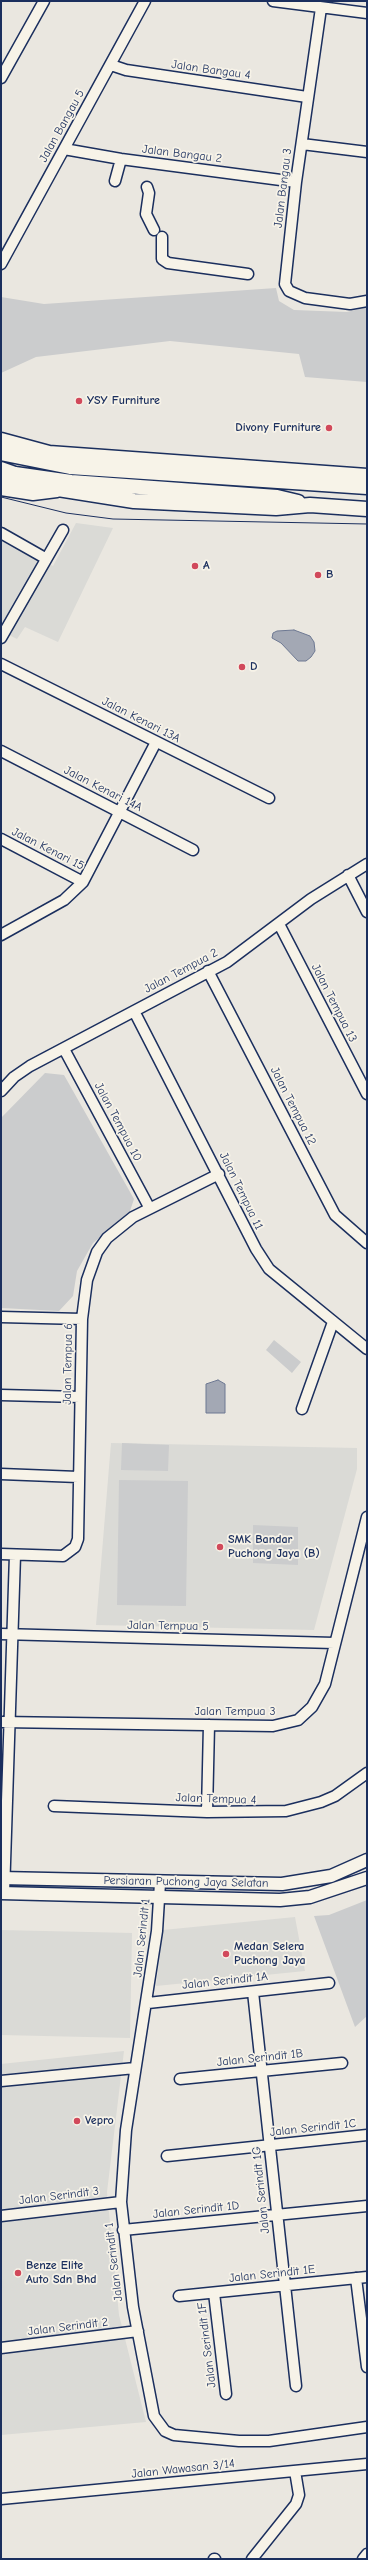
<!DOCTYPE html>
<html>
<head>
<meta charset="utf-8">
<style>
  body { margin:0 }
  #map { position:relative; width:368px; height:2560px; overflow:hidden; background:#eae7e0; font-family:"Comic Neue",sans-serif }
  canvas { display:block }
  .frame { position:absolute; inset:0; border:2px solid #1b2f5e; pointer-events:none }
</style>
</head>
<body>
<div id="map">
<canvas width="368" height="2560"></canvas>
<div class="frame"></div>
</div>
<script>
const context = document.querySelector('canvas').getContext('2d');
context.lineJoin = 'round';
function paint(path, color) {
  context.fillStyle = color;
  context.fill(path, 'evenodd');
}
function toPath(rows) {
  const path = new Path2D();
  for (const r of rows) {
    path.moveTo(r[0], r[1]);
    for (let i = 2; i < r.length; i += 2) path.lineTo(r[i], r[i + 1]);
  }
  return path;
}
function stroke(path, color, width, dash) {
  context.strokeStyle = color;
  context.lineWidth = width;
  context.lineCap = dash ? 'butt' : 'round';
  context.setLineDash(dash || []);
  context.stroke(path);
}
function write(font, color, halo, rows, align = 'center') {
  context.font = font + ' "Comic Neue",sans-serif';
  context.lineWidth = 3.5;
  context.setLineDash([]);
  context.textBaseline = 'middle';
  context.strokeStyle = halo;
  context.fillStyle = color;
  for (const [text, x, y, turn = 0] of rows) {
    context.save();
    context.translate(x, y);
    context.rotate((+turn || 0) * Math.PI / 180);
    context.textAlign = isNaN(turn) ? turn : align;
    if (halo) context.strokeText(text, 0, 0);
    context.fillText(text, 0, 0);
    context.restore();
  }
}
const built = toPath([
  [76,523,113,528,58,642,25,627,17,639,1,631,1,537,53,566],
  [111,1443,357,1448,357,1469,314,1630,96,1625],
  [295,1917,305,1971,156,1986,163,1930],
  [1,1930,132,1933,130,2038,1,2035],
  [124,2051,107,2192,119,2315,146,2422,1,2435,1,2064]
]);
const green = toPath([
  [276,288,279,301,294,310,347,312,367,307,367,382,305,377,299,354,170,341,36,357,1,373,1,297,44,304],
  [45,1073,64,1075,134,1199,129,1214,93,1243,77,1271,73,1296,59,1311,1,1308,1,1118],
  [274,1340,301,1362,292,1373,266,1350],
  [122,1443,169,1445,168,1471,121,1470],
  [119,1480,188,1481,186,1606,117,1605],
  [253,1525,298,1527,298,1565,253,1563],
  [367,1900,367,2016,355,2027,314,1916,329,1915]
]);
const water = toPath([
  [294,630,310,636,314,642,315,651,311,657,306,661,298,661,281,643,272,638,273,633,277,631,294,630],
  [218,1380,225,1384,225,1413,206,1413,206,1384,218,1380]
]);
const minor = toPath([
  [273,1,367,13],
  [321,8,296,182,285,284,289,291,305,298,350,304,367,301],
  [111,65,126,70,307,97],
  [1,78,44,1],
  [302,144,367,152],
  [64,149,121,159,296,182],
  [115,181,121,159],
  [147,187,149,193,146,214,154,230],
  [162,237,162,259,168,263,248,274],
  [1,264,145,1],
  [1,490,33,495,57,492],
  [1,533,45,558],
  [1,638,63,530],
  [1,664,269,798],
  [1,751,193,850],
  [1,839,83,882],
  [348,875,367,912],
  [279,924,367,1094],
  [1,935,64,900,83,882,156,742],
  [208,971,335,1215,367,1243],
  [134,1011,256,1249,269,1269,367,1349],
  [64,1049,149,1207],
  [1,1091,14,1077,30,1066,227,962,311,899,367,864],
  [1,1317,82,1319],
  [1,1395,80,1397],
  [302,1409,333,1322],
  [1,1474,78,1477],
  [1,1554,63,1556,75,1547,78,1539,82,1319,87,1280,97,1252,107,1238,133,1217,219,1174],
  [1,1634,334,1643],
  [1,1722,273,1726,298,1720,312,1707,325,1684,367,1517],
  [54,1806,207,1812,286,1811,321,1802,335,1796,367,1773],
  [207,1812,209,1725],
  [160,1883,157,1931,126,2130,121,2202,133,2307,154,2416,165,2431,174,2435,239,2441,269,2441,367,2427],
  [4,1893,15,1555],
  [253,1992,296,2386],
  [148,2003,329,1983],
  [180,2079,342,2063],
  [1,2081,135,2068],
  [167,2156,367,2135],
  [1,2216,121,2202],
  [123,2230,367,2206],
  [356,2278,367,2367],
  [214,2293,226,2394],
  [179,2296,367,2277],
  [1,2348,138,2331],
  [1,2499,367,2464],
  [214,2559,215,2559],
  [252,2559,296,2504,299,2495,295,2471],
  [363,2559,367,2554]
]);
const major = toPath([
  [1,1878,282,1884,331,1876,367,1860],
  [1,1893,280,1900,310,1897,367,1878]
]);
const highway = toPath([
  [1,440,49,453,367,476],
  [1,453,70,467,367,487],
  [1,469,15,474,71,482,277,497,298,502],
  [1,480,134,501,276,508,310,505,367,509]
]);
const tram = toPath([
  [1,497,66,513,113,519,367,524]
]);
const markers = [
  [79,401,4,"#d1495b"],
  [329,428,4,"#d1495b"],
  [195,566,4,"#d1495b"],
  [318,575,4,"#d1495b"],
  [242,667,4,"#d1495b"],
  [220,1547,4,"#d1495b"],
  [226,1954,4,"#d1495b"],
  [77,2121,4,"#d1495b"],
  [18,2273,4,"#d1495b"]
];
const streetNames = [
  ["Jalan Bangau 4",211,70,8],
  ["Jalan Bangau 5",62,126,-61],
  ["Jalan Bangau 2",182,154,7],
  ["Jalan Bangau 3",283,188,-83],
  ["Jalan Kenari 13A",141,720,27],
  ["Jalan Kenari 14A",103,789,27],
  ["Jalan Kenari 15",48,849,27],
  ["Jalan Tempua 2",181,971,-28],
  ["Jalan Tempua 13",334,1003,63],
  ["Jalan Tempua 12",293,1106,63],
  ["Jalan Tempua 10",118,1122,62],
  ["Jalan Tempua 11",241,1191,64],
  ["Jalan Tempua 6",68,1364,-89],
  ["Jalan Tempua 5",168,1626,1],
  ["Jalan Tempua 3",235,1712],
  ["Jalan Tempua 4",216,1799,2],
  ["Persiaran Puchong Jaya Selatan",186,1882,1],
  ["Jalan Serindit 1",142,1938,-84],
  ["Jalan Serindit 1A",225,1981,-6],
  ["Jalan Serindit 1B",260,2058,-6],
  ["Jalan Serindit 1C",313,2128,-6],
  ["Jalan Serindit 1G",261,2190,-96],
  ["Jalan Serindit 3",59,2196,-7],
  ["Jalan Serindit 1D",196,2210,-6],
  ["Jalan Serindit 1",114,2262,-97],
  ["Jalan Serindit 1E",272,2274,-6],
  ["Jalan Serindit 2",68,2327,-7],
  ["Jalan Serindit 1F",207,2345,-97],
  ["Jalan Wawasan 3/14",183,2469,-6]
];
const poiNames = [
  ["YSY Furniture",87,401],
  ["Divony Furniture",321,428,"right"],
  ["A",203,566],
  ["B",326,575],
  ["D",250,667],
  ["SMK Bandar",228,1540],
  ["Puchong Jaya (B)",228,1554],
  ["Medan Selera",234,1947],
  ["Puchong Jaya",234,1961],
  ["Vepro",85,2121],
  ["Benze Elite",26,2266],
  ["Auto Sdn Bhd",26,2280]
];
paint(built, '#dadad6');
paint(green, '#cbcccd');
paint(water, '#a3a8b4');
stroke(water, '#6d7892', 1);
stroke(minor, '#1b2f5e', 13);
stroke(major, '#1b2f5e', 15);
stroke(highway, '#1b2f5e', 17);
stroke(minor, '#f7f3e8', 10);
stroke(major, '#f7f3e8', 12);
stroke(highway, '#f7f3e8', 14);
stroke(tram, '#1b2f5e', 1);
for (const [x, y, r, color] of markers) {
  const dot = new Path2D();
  dot.arc(x, y, r, 0, 2 * Math.PI);
  context.fillStyle = color;
  context.fill(dot);
  stroke(dot, '#f7f3e8', 1.5);
}
write('12px', '#1b2f5e', '#f7f3e8', streetNames);
write('bold 12px', '#1b2f5e', '#f7f3e8', poiNames, 'left');
</script>
</body>
</html>
